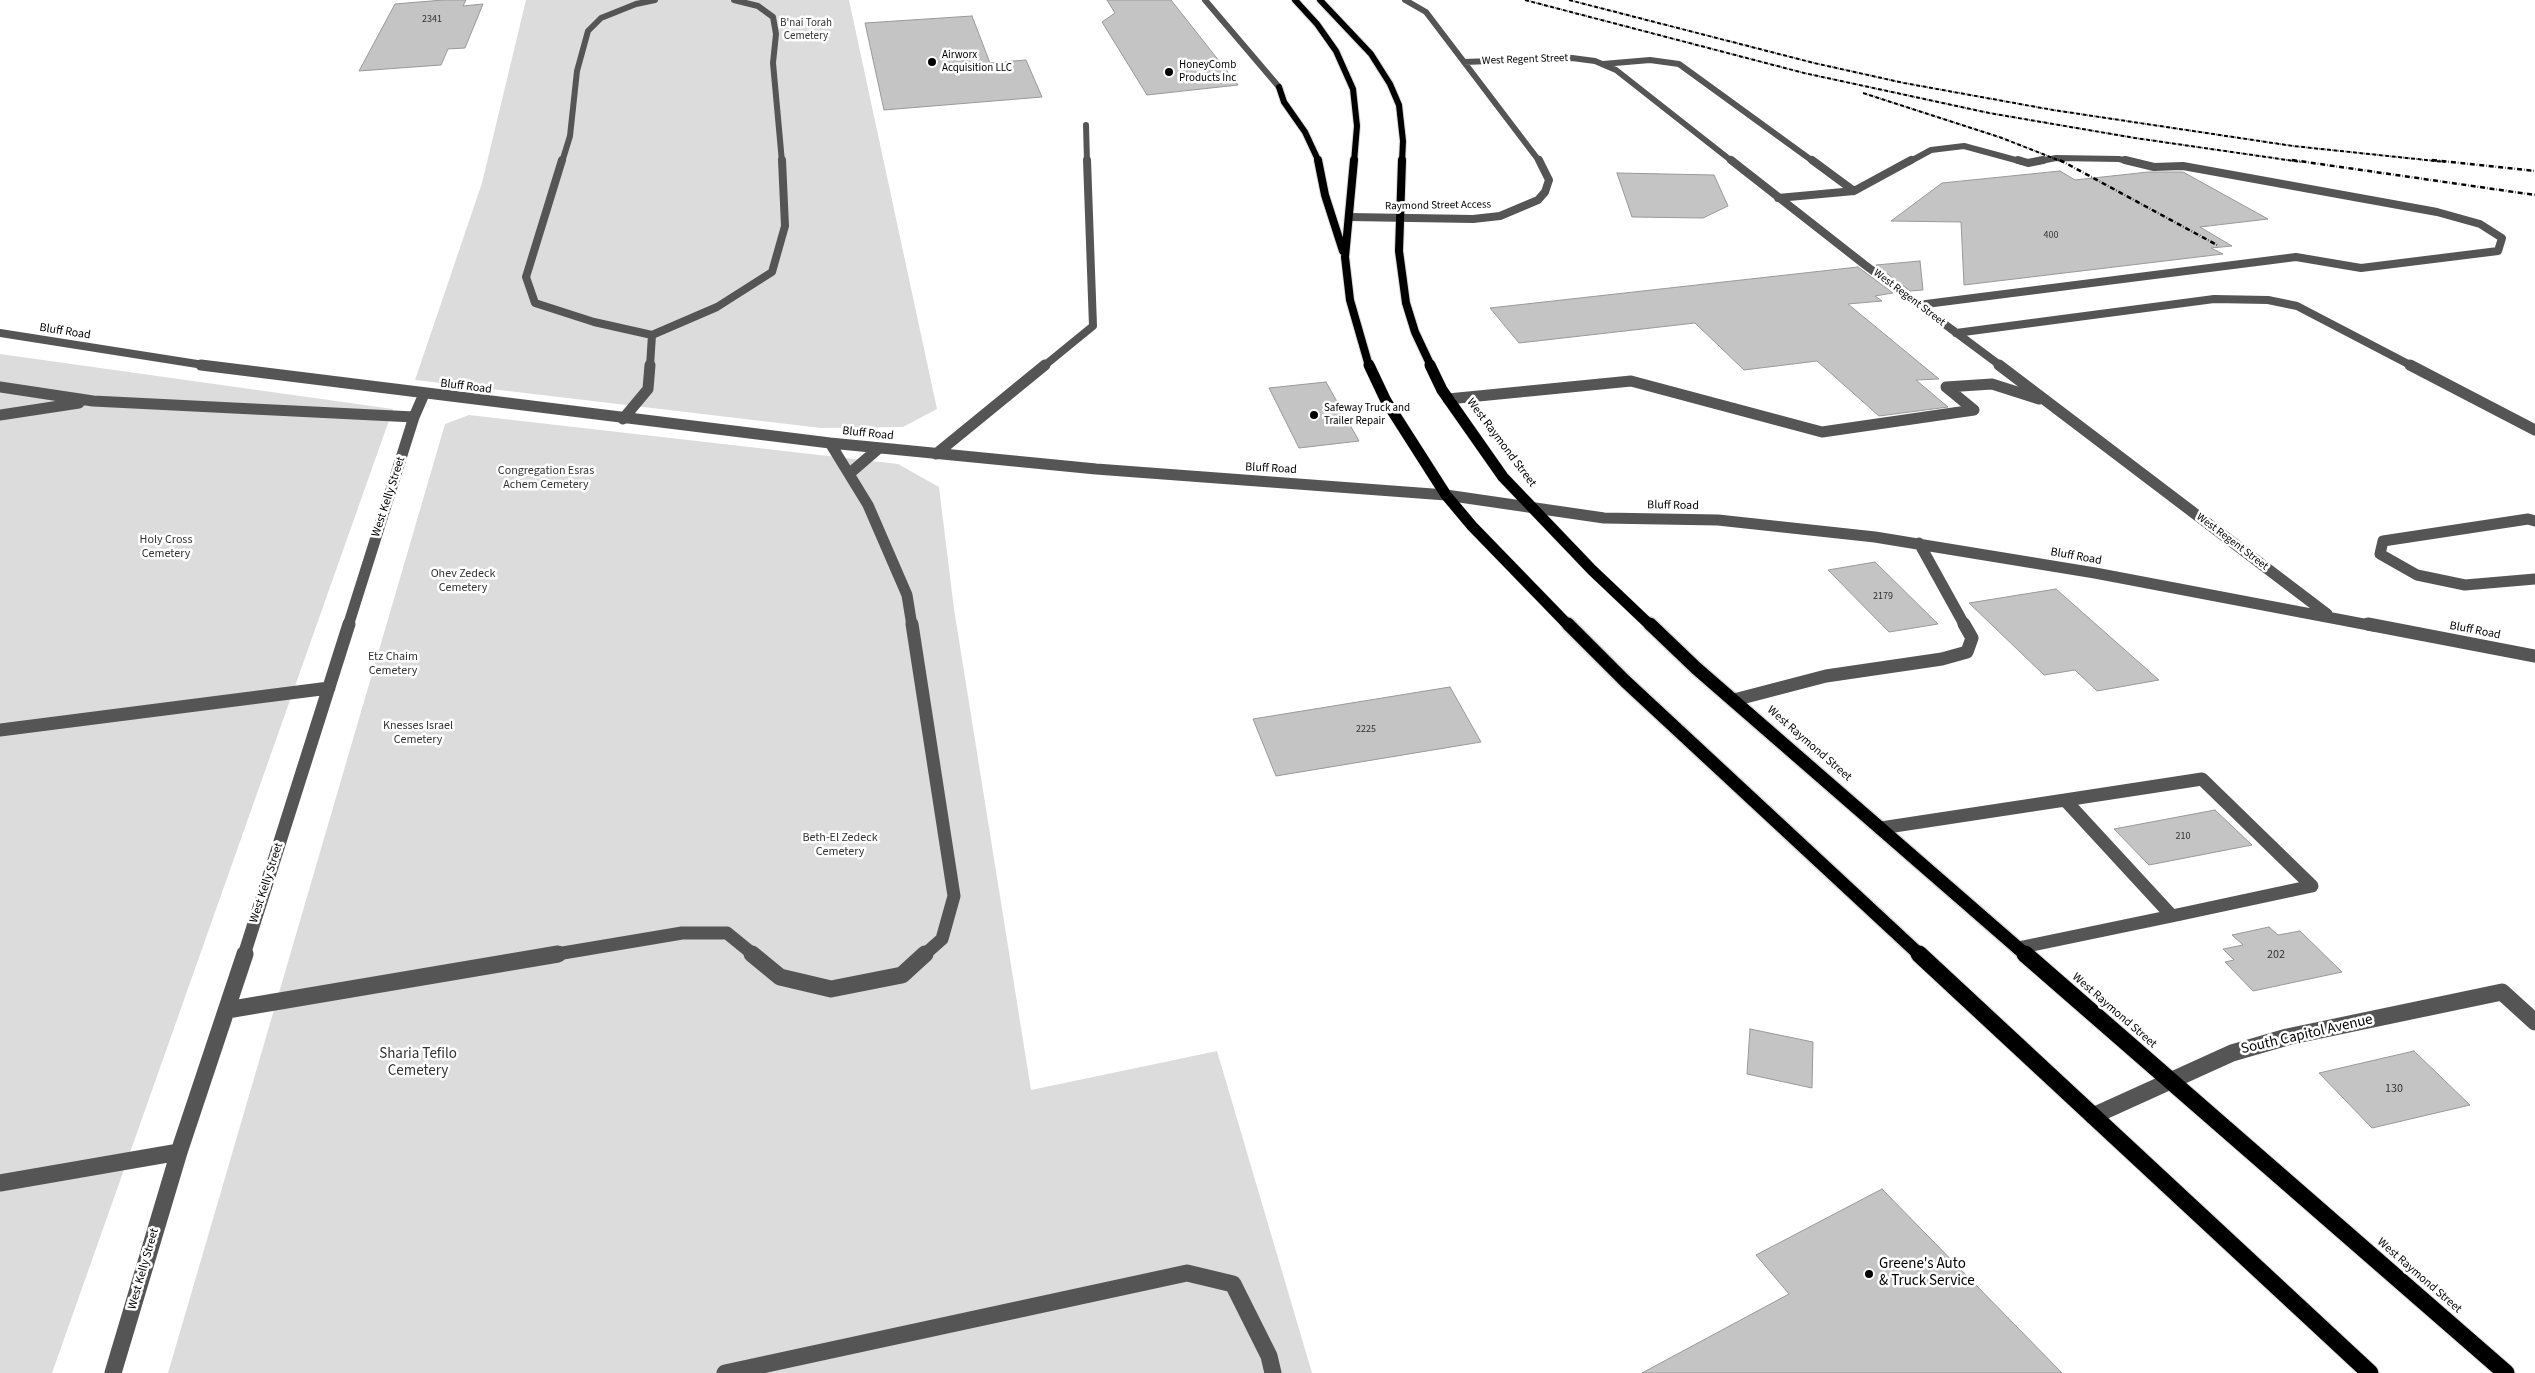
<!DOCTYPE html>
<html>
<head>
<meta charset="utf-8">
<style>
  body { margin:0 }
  canvas { display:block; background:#fff }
</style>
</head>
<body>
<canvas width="2535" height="1373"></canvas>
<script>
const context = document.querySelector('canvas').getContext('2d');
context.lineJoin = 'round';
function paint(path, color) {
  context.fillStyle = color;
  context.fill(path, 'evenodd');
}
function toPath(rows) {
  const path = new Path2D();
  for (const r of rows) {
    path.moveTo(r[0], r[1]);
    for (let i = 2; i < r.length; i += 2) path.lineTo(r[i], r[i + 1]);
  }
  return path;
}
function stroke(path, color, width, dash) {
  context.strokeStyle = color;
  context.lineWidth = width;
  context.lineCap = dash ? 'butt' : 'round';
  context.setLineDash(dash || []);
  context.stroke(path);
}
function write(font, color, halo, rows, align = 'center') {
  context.font = font + ' "Source Sans 3",sans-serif';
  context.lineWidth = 5;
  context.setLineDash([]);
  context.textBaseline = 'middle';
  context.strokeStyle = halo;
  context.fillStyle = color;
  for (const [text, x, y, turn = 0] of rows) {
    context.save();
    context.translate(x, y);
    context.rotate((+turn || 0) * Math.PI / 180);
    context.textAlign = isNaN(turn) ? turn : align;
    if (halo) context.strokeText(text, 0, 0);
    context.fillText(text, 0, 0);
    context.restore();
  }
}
const green = toPath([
  [526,0,849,0,937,409,903,427,821,428,415,380,482,183],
  [0,354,393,409,52,1373,0,1373],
  [469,415,898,464,939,487,954,609,1031,1090,1217,1051,1312,1373,168,1373,445,424]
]);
const building = toPath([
  [443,0,466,0,463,6,483,4,465,48,448,49,441,65,359,71,395,4,443,0],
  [1107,0,1171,0,1238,85,1147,95,1102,22,1115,13,1107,0],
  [972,16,990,63,1026,60,1042,97,884,110,865,23,972,16],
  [2060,171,2075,180,2148,172,2183,172,2268,219,2200,227,2232,246,2211,248,2223,254,1964,285,1961,222,1891,221,1942,183,2060,171],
  [1617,173,1714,175,1728,206,1703,218,1632,217,1617,173],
  [1920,261,1923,290,1910,291,1876,265,1920,261],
  [1858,267,1893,293,1875,296,1882,301,1848,304,1939,379,1916,380,1948,407,1879,416,1817,361,1744,370,1695,323,1519,343,1490,308,1858,267],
  [1326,382,1359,441,1299,448,1269,388,1326,382],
  [1875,562,1938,624,1889,632,1828,570,1875,562],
  [2056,589,2159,680,2097,691,2075,670,2044,675,1969,603,2056,589],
  [1450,687,1481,742,1276,776,1253,719,1450,687],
  [2215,810,2252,845,2149,865,2114,829,2215,810],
  [2269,927,2278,935,2300,931,2342,972,2253,991,2225,962,2234,960,2223,949,2243,945,2232,935,2269,927],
  [1750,1029,1813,1042,1812,1088,1747,1074,1750,1029],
  [2414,1051,2470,1105,2372,1128,2319,1073,2414,1051],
  [1882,1189,2062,1373,1642,1373,1789,1294,1756,1255,1882,1189]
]);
const minorFar4 = toPath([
  [734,0,758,6,773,17,776,34,773,63,782,162],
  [1205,0,1279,87],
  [1405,0,1426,12,1540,162],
  [1464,62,1572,58,1595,61,1616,70,1733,162],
  [1603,64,1650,60,1679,64,1814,162],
  [1086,125,1087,162],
  [562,162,570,136,577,71,588,31,601,18,636,4,655,0],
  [1909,162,1931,150,1964,146,2023,162],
  [2036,162,2056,158,2119,159,2131,162]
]);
const minorFar3 = toPath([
  [562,160,526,277,535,303,594,322,652,335,650,366],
  [1731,160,1865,265,2001,366],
  [2018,160,2028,163,2043,160],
  [1854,191,1911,160],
  [1778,198,1854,191,1812,160],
  [1349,217,1473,219,1500,216,1538,200,1545,192,1549,180,1539,160],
  [1918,305,2296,257,2361,268,2498,251,2502,238,2480,224,2437,212,2183,166,2154,167,2125,160],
  [0,333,210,366],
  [1956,333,2214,299,2268,300,2297,306,2412,366],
  [652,335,717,307,772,272,785,226,782,160],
  [1044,366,1093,326,1087,160]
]);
const minorFar2 = toPath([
  [201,365,830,443,1096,469,1446,495,1604,518,1718,520,1875,537,2095,573,2374,626],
  [1999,365,2327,614],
  [2410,365,2535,430],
  [0,387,93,401,414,417],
  [1448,399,1631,381,1822,432,1974,410,1946,387,1992,384,2039,399],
  [0,415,79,403],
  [623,419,648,389,650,365],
  [830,443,868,505,907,595,912,626],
  [936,454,1045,365],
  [849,474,879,448],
  [2535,521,2528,519,2383,541,2380,554,2417,575,2465,585,2535,579],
  [1919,543,1965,626],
  [348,626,414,417,424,394]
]);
const minorFar1 = toPath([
  [912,624,954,896,942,939,924,955],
  [2368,624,2535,656],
  [1734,700,1826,676,1942,659,1967,652,1972,638,1964,624],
  [0,730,329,688],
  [2065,800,2202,779,2312,886,2172,916],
  [1881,828,2065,800,2172,916,2018,948],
  [244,955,349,624],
  [551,955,682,933,727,933,754,955]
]);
const minor = toPath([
  [752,954,780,977,831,989,902,975,925,954],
  [227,1010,558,954],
  [2093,1116,2232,1053,2287,1037,2502,992,2535,1022],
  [0,1183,179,1152],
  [113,1373,179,1152,245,954],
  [725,1373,1187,1273,1233,1284,1269,1356,1273,1373]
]);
const majorFar4 = toPath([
  [1295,0,1317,24,1336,51,1353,89,1357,126,1354,162],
  [1320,0,1371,54,1390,84,1399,105,1403,141,1402,162],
  [1279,87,1284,102,1305,132,1319,162]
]);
const majorFar3 = toPath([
  [1318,160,1325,195,1343,251],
  [1354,160,1345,257,1350,300,1369,366],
  [1402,160,1399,251,1406,303,1415,332,1431,366]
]);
const majorFar2 = toPath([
  [1369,365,1386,401,1446,495,1472,526,1569,626],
  [1430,365,1442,390,1503,477,1592,570,1651,626]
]);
const majorFar1 = toPath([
  [1568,624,1625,681,1920,955],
  [1650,624,1696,668,2026,955]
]);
const major = toPath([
  [1919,954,2370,1373],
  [2025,954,2506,1373]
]);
const railFar1 = toPath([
  [1525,0,1804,73,1989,113,2135,138,2301,162],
  [1569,0,1814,63,1904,83,2053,110,2293,146,2445,162],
  [1863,93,2002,138,2063,162]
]);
const rail = toPath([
  [2060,160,2217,245],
  [2292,160,2535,195],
  [2432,160,2535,171]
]);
const markers = [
  [932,62,5,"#000"],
  [1169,72,5,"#000"],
  [1314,415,5,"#000"],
  [1869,1274,5,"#000"]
];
const numberNames = [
  ["2341",432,20],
  ["400",2051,236],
  ["2179",1883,597],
  ["2225",1366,730],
  ["210",2183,837]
];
const farParknames = [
  ["B'nai Torah",806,24],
  ["Cemetery",806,37]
];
const farPoinames = [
  ["Airworx",942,56],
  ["Acquisition LLC",942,69],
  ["HoneyComb",1179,66],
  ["Products Inc",1179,79],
  ["Safeway Truck and",1324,409],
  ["Trailer Repair",1324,422]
];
const farStreetnames = [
  ["West Regent Street",1525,60,-2],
  ["Raymond Street Access",1438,206,-1],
  ["West Regent Street",1909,298,37],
  ["West Regent Street",2232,542,37]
];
const streetNames = [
  ["Bluff Road",65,332,9],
  ["Bluff Road",466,387,7],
  ["Bluff Road",868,434,6],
  ["West Raymond Street",1501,443,53],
  ["Bluff Road",1271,469,3],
  ["West Kelly Street",389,497,-72],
  ["Bluff Road",1673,506,1],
  ["Bluff Road",2076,557,10],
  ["Bluff Road",2475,631,11],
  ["West Raymond Street",1809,744,41],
  ["West Kelly Street",267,883,-72],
  ["West Raymond Street",2114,1011,41],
  ["West Kelly Street",144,1269,-74],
  ["West Raymond Street",2419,1276,41]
];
const parkNames = [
  ["Congregation Esras",546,471],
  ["Achem Cemetery",546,485],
  ["Holy Cross",166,540],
  ["Cemetery",166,554],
  ["Ohev Zedeck",463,574],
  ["Cemetery",463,588],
  ["Etz Chaim",393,657],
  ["Cemetery",393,671],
  ["Knesses Israel",418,726],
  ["Cemetery",418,740],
  ["Beth-El Zedeck",840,838],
  ["Cemetery",840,852]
];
const nearNumbernames = [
  ["202",2276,955],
  ["130",2394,1089]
];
const nearStreetnames = [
  ["South Capitol Avenue",2307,1035,-13]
];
const nearParknames = [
  ["Sharia Tefilo",418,1055],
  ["Cemetery",418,1072]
];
const nearPoinames = [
  ["Greene's Auto",1879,1265],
  ["& Truck Service",1879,1282]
];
paint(green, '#dcdcdc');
paint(building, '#c4c4c4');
stroke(building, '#999', 1);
stroke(majorFar4, '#dbdbdb', 8);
stroke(majorFar3, '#dbdbdb', 10);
stroke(majorFar2, '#dbdbdb', 12);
stroke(majorFar1, '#dbdbdb', 16);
stroke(major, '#dbdbdb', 19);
stroke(minorFar4, '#555', 6);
stroke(minorFar3, '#555', 8);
stroke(minorFar2, '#555', 11);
stroke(minorFar1, '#555', 13);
stroke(minor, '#555', 17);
stroke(majorFar4, '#000', 6);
stroke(majorFar3, '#000', 8);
stroke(majorFar2, '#000', 11);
stroke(majorFar1, '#000', 13);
stroke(major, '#000', 17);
stroke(railFar1, '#000', 2, [4, 1, 0.5, 1]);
stroke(rail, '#000', 2.5, [5, 2, 0.5, 2]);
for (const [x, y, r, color] of markers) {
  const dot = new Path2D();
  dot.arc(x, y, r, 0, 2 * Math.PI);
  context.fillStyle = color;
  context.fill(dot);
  stroke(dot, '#fff', 2);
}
write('10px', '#313131', null, numberNames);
write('11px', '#333', '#fff', farParknames);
write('11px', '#000', '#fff', farPoinames, 'left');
write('11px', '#000', '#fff', farStreetnames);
write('12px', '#000', '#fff', streetNames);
write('12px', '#333', '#fff', parkNames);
write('12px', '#313131', null, nearNumbernames);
write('15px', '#000', '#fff', nearStreetnames);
write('15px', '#333', '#fff', nearParknames);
write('15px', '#000', '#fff', nearPoinames, 'left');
</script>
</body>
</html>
